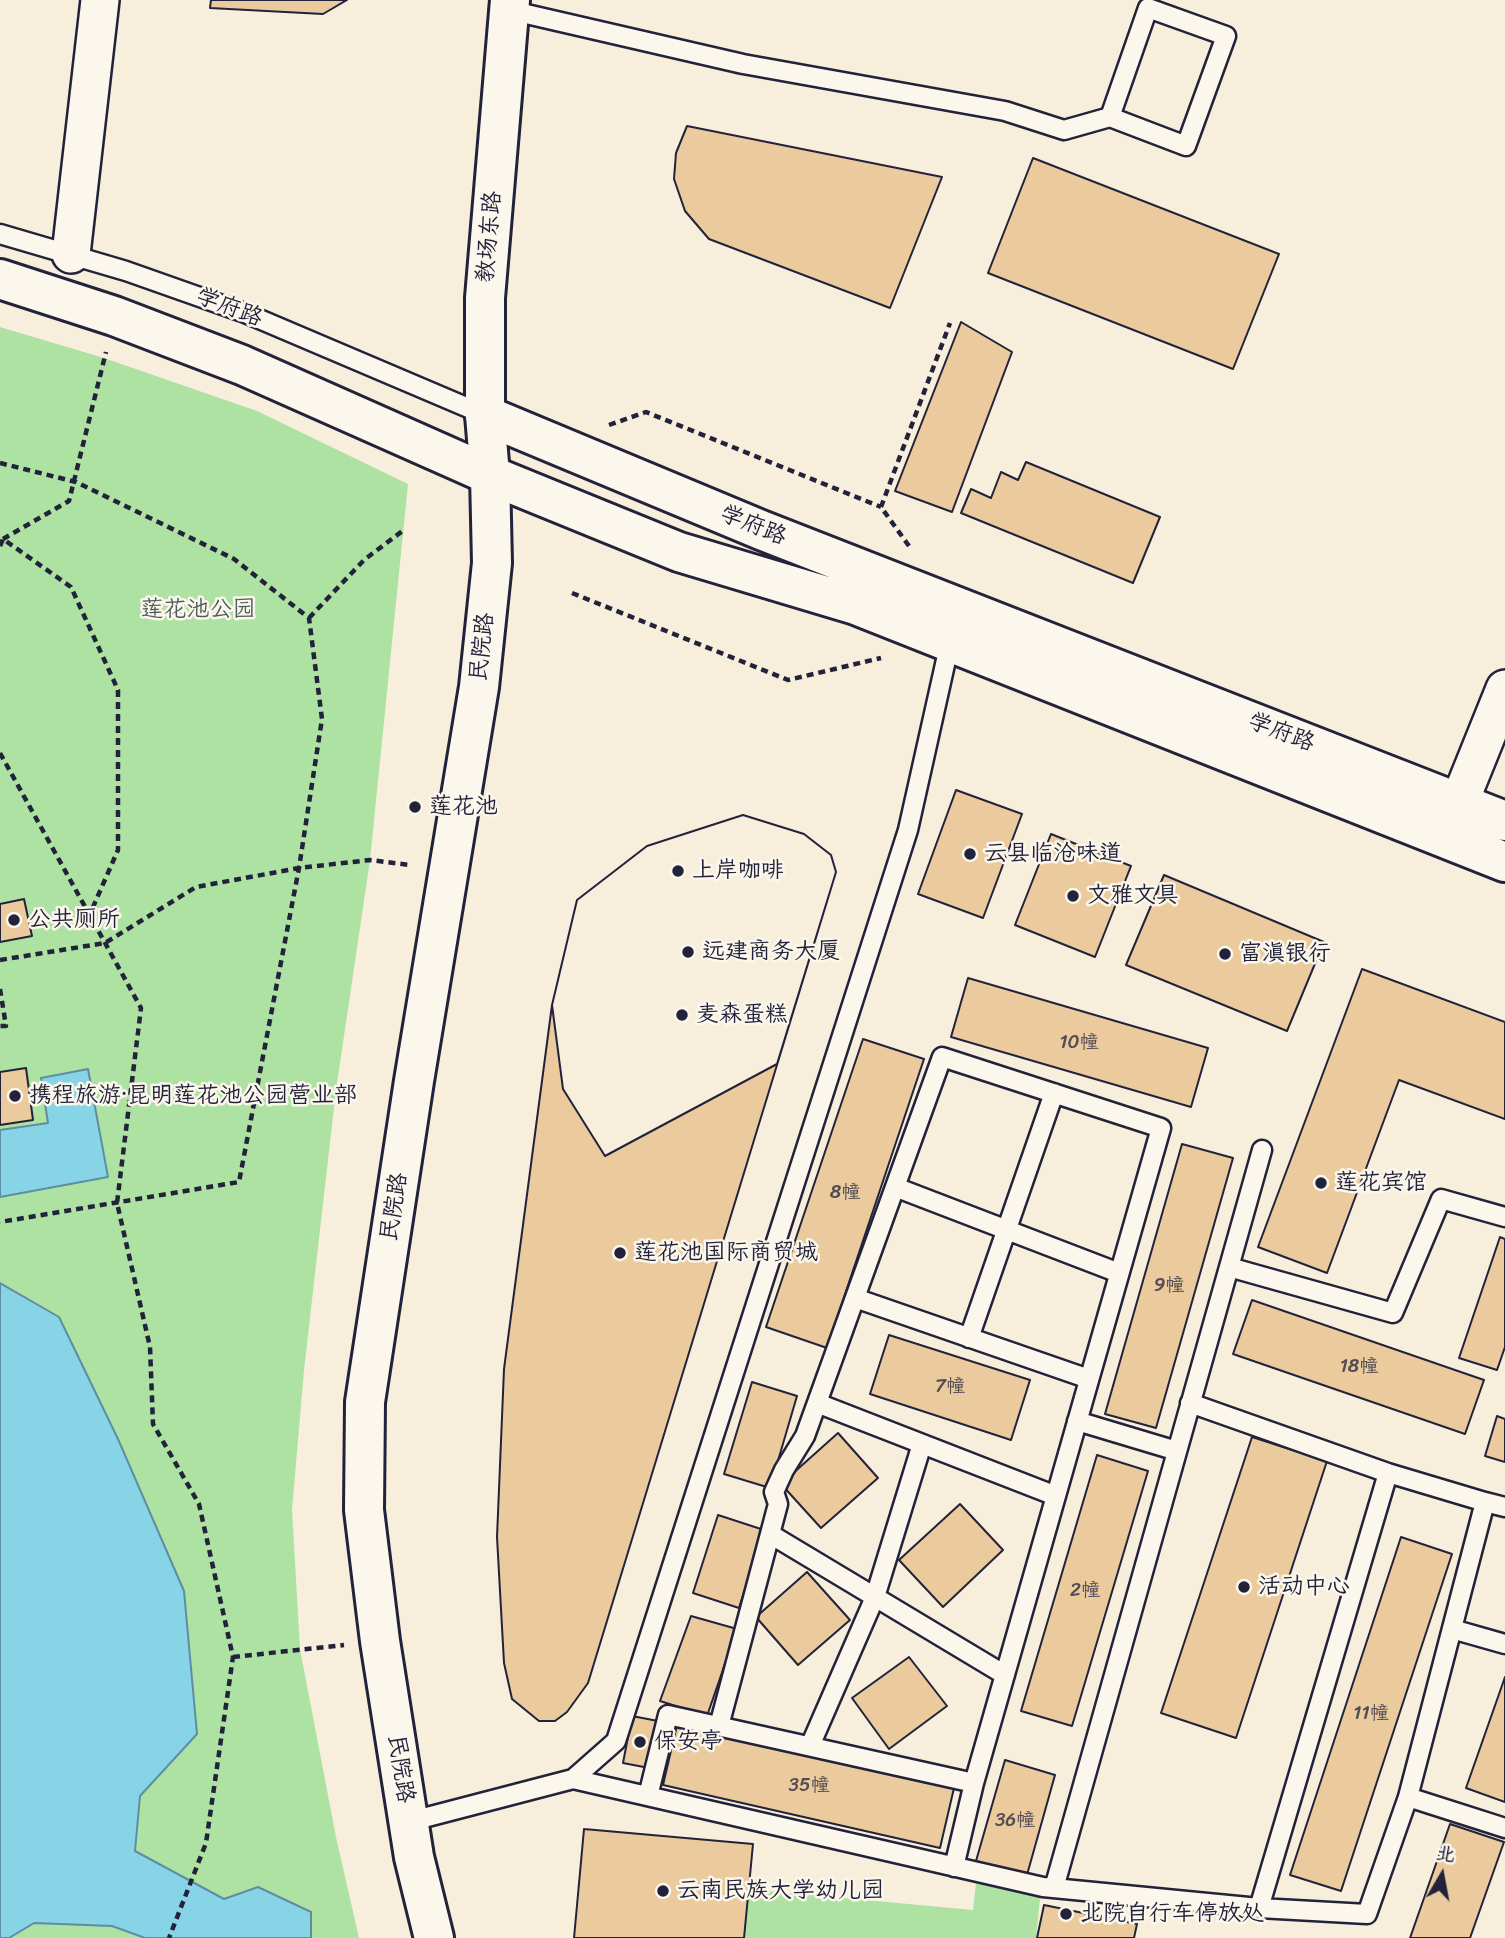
<!DOCTYPE html>
<html>
<head>
<meta charset="utf-8">
<style>
  body { margin:0 }
  #map { position:relative; width:1505px; height:1938px; overflow:hidden; background:#f8eedc; font-family:Sriracha,"LXGW WenKai TC",sans-serif }
  canvas { display:block }
  .north { position:absolute; left:1407px; top:1840px; width:70px; height:70px; -webkit-text-stroke:5px #fbf7ec; paint-order:stroke; rotate:10deg; font-size:19px; font-weight:700; line-height:28px; text-align:center; color:#22223b }
  .north::after { content:''; display:block; margin:auto; width:24px; height:32px; background:#22223b; clip-path:polygon(50% 0,100% 100%,50% 72%,0 100%) }
</style>
</head>
<body>
<div id="map">
<canvas width="1505" height="1938"></canvas>
<div class="north">北</div>
</div>
<script>
const context = document.querySelector('canvas').getContext('2d');
context.lineJoin = 'round';
function paint(path, color) {
  context.fillStyle = color;
  context.fill(path, 'evenodd');
}
function toPath(rows) {
  const path = new Path2D();
  for (const r of rows) {
    path.moveTo(r[0], r[1]);
    for (let i = 2; i < r.length; i += 2) path.lineTo(r[i], r[i + 1]);
  }
  return path;
}
function stroke(path, color, width, dash) {
  context.strokeStyle = color;
  context.lineWidth = width;
  context.lineCap = dash ? 'butt' : 'round';
  context.setLineDash(dash || []);
  context.stroke(path);
}
function write(font, color, halo, rows, align = 'center') {
  context.font = font + ' Sriracha,"LXGW WenKai TC",sans-serif';
  context.lineWidth = 5;
  context.setLineDash([]);
  context.textBaseline = 'middle';
  context.strokeStyle = halo;
  context.fillStyle = color;
  for (const [text, x, y, turn = 0] of rows) {
    context.save();
    context.translate(x, y);
    context.rotate((+turn || 0) * Math.PI / 180);
    context.textAlign = isNaN(turn) ? turn : align;
    if (halo) context.strokeText(text, 0, 0);
    context.fillText(text, 0, 0);
    context.restore();
  }
}
const green = toPath([
  [0,327,104,358,257,411,408,484,370,860,336,1090,304,1370,292,1510,300,1649,336,1837,359,1938,0,1938],
  [976,1883,1041,1889,1036,1938,742,1938,747,1889,973,1910]
]);
const water = toPath([
  [88,1069,108,1177,0,1197,0,1130,48,1123,41,1078,88,1069],
  [0,1283,59,1317,118,1439,184,1591,197,1734,140,1796,135,1851,224,1899,258,1887,311,1912,311,1938,145,1938,112,1926,34,1923,9,1938,0,1938,0,1283]
]);
const building = toPath([
  [211,0,347,0,323,14,210,8,211,0],
  [687,126,942,177,890,308,709,239,685,211,674,179,676,153,687,126],
  [1033,158,1279,254,1233,369,988,273,1033,158],
  [961,322,1012,352,952,512,895,491,961,322],
  [1026,462,1160,517,1133,583,961,513,971,489,991,498,1001,472,1018,480,1026,462],
  [956,790,1022,814,983,918,918,894,956,790],
  [743,815,804,834,831,855,836,872,588,1683,567,1712,555,1721,539,1721,512,1699,504,1663,497,1537,504,1369,552,1005,577,900,647,846,743,815],
  [743,815,804,834,831,855,836,872,777,1064,605,1156,563,1089,552,1005,577,900,647,846,743,815],
  [1051,834,1131,866,1095,957,1015,925,1051,834],
  [1164,875,1324,942,1287,1031,1126,965,1164,875],
  [24,899,32,936,0,942,0,904,24,899],
  [1362,969,1505,1022,1505,1119,1399,1080,1327,1273,1258,1247,1362,969],
  [968,978,1208,1048,1191,1107,951,1037,968,978],
  [863,1039,924,1059,827,1348,766,1327,863,1039],
  [26,1068,33,1120,0,1125,0,1072,26,1068],
  [1182,1144,1233,1158,1156,1428,1105,1414,1182,1144],
  [1500,1237,1505,1239,1505,1347,1497,1370,1459,1358,1500,1237],
  [1252,1300,1484,1380,1465,1434,1233,1354,1252,1300],
  [889,1335,1030,1380,1011,1440,870,1394,889,1335],
  [752,1382,797,1396,770,1488,724,1474,752,1382],
  [1497,1416,1505,1419,1505,1462,1485,1456,1497,1416],
  [838,1433,878,1478,821,1528,781,1484,838,1433],
  [1252,1437,1327,1461,1236,1738,1161,1713,1252,1437],
  [1097,1455,1148,1471,1072,1726,1021,1711,1097,1455],
  [960,1504,1003,1550,943,1607,899,1560,960,1504],
  [718,1515,764,1530,739,1608,693,1593,718,1515],
  [1401,1537,1452,1554,1341,1891,1290,1875,1401,1537],
  [807,1572,850,1620,798,1665,756,1617,807,1572],
  [691,1616,737,1629,707,1716,660,1701,691,1616],
  [909,1657,947,1706,889,1749,852,1698,909,1657],
  [1505,1677,1505,1802,1466,1788,1505,1677],
  [632,1716,658,1721,649,1768,623,1763,632,1716],
  [677,1725,954,1788,940,1848,663,1785,677,1725],
  [1005,1760,1055,1775,1025,1882,974,1868,1005,1760],
  [1450,1824,1504,1842,1470,1938,1410,1938,1450,1824],
  [584,1829,753,1844,744,1938,574,1938,584,1829],
  [1044,1905,1137,1924,1134,1938,1037,1938,1044,1905]
]);
const path = toPath([
  [609,425,646,412,881,507],
  [0,463,76,482,234,559,309,618,322,719,299,868,239,1182,0,1222],
  [3,539,69,501,106,352],
  [0,546,3,539,71,587,118,690,118,850,90,914],
  [909,546,881,507,950,323],
  [572,593,788,680,881,658],
  [309,618,364,560,405,529],
  [0,753,141,1008,117,1203,150,1347,153,1424,199,1504,233,1657,206,1843,169,1938],
  [0,960,105,943,196,887,299,868,370,860,410,865],
  [0,989,6,1026,0,1026],
  [233,1657,344,1645]
]);
const lane = toPath([
  [1148,8,1226,36,1186,146,1110,117,1148,8],
  [509,10,743,64,1005,111,1064,130,1110,117],
  [0,234,126,271,245,313,485,415],
  [895,1187,1119,1273],
  [1229,1267,1393,1313,1441,1199,1505,1217],
  [855,1298,1089,1379],
  [969,1338,1054,1093],
  [817,1403,1056,1496],
  [1190,1403,1388,1473],
  [1077,1421,1177,1451],
  [770,1534,1005,1675],
  [1452,1629,1505,1644],
  [719,1726,778,1504,774,1492,784,1470,805,1436,942,1057,1161,1128,974,1783],
  [810,1746,875,1597,922,1444],
  [573,1779,1043,1887,1259,1908,1367,1914,1408,1797,1505,1828],
  [648,1796,668,1715,974,1783,954,1867],
  [1408,1797,1485,1502,1505,1507],
  [408,1822,573,1779,616,1741,908,830,950,642],
  [1054,1888,1262,1150],
  [1259,1908,1388,1473,1485,1502]
]);
const street = toPath([
  [71,254,100,0],
  [1459,803,1505,689]
]);
const secondary = toPath([
  [434,1938,414,1857,380,1641,364,1510,365,1402,414,1081,479,687,492,563,490,475,485,415,485,298,510,0]
]);
const primary = toPath([
  [0,279,114,316,242,365,490,475,679,552,856,605,1505,862],
  [485,415,761,530,1505,821]
]);
const markers = [
  [415,807,7,"#22223b"],
  [970,854,7,"#22223b"],
  [678,871,7,"#22223b"],
  [1073,896,7,"#22223b"],
  [14,920,7,"#22223b"],
  [688,952,7,"#22223b"],
  [1225,954,7,"#22223b"],
  [682,1015,7,"#22223b"],
  [15,1096,7,"#22223b"],
  [1321,1183,7,"#22223b"],
  [620,1253,7,"#22223b"],
  [1244,1587,7,"#22223b"],
  [640,1742,7,"#22223b"],
  [663,1891,7,"#22223b"],
  [1066,1914,7,"#22223b"]
];
const numberNames = [
  ["10幢",1079,1043],
  ["8幢",845,1193],
  ["9幢",1169,1286],
  ["18幢",1359,1367],
  ["7幢",950,1387],
  ["2幢",1085,1591],
  ["11幢",1371,1714],
  ["35幢",809,1786],
  ["36幢",1015,1821]
];
const streetNames = [
  ["教场东路",490,237,-85],
  ["学府路",229,308,21],
  ["学府路",753,526,22],
  ["民院路",483,647,-84],
  ["学府路",1281,733,21],
  ["民院路",395,1207,-81],
  ["民院路",400,1769,81]
];
const parkNames = [
  ["莲花池公园",198,610]
];
const poiNames = [
  ["莲花池",429,807],
  ["云县临沧味道",984,854],
  ["上岸咖啡",692,871],
  ["文雅文具",1087,896],
  ["公共厕所",28,920],
  ["远建商务大厦",702,952],
  ["富滇银行",1239,954],
  ["麦森蛋糕",696,1015],
  ["携程旅游·昆明莲花池公园营业部",29,1096],
  ["莲花宾馆",1335,1183],
  ["莲花池国际商贸城",634,1253],
  ["活动中心",1258,1587],
  ["保安亭",654,1742],
  ["云南民族大学幼儿园",677,1891],
  ["北院自行车停放处",1080,1914]
];
paint(green, '#aee2a3');
paint(water, '#87d4e6');
stroke(water, '#5f8da2', 2);
paint(building, '#ebcb9d');
stroke(building, '#22223b', 2);
stroke(lane, '#22223b', 23);
stroke(street, '#22223b', 42);
stroke(secondary, '#22223b', 44);
stroke(primary, '#22223b', 44);
stroke(path, '#22223b', 4.5, [7, 5]);
stroke(lane, '#fbf7ec', 18);
stroke(street, '#fbf7ec', 37);
stroke(secondary, '#fbf7ec', 38);
stroke(primary, '#fbf7ec', 38);
for (const [x, y, r, color] of markers) {
  const dot = new Path2D();
  dot.arc(x, y, r, 0, 2 * Math.PI);
  context.fillStyle = color;
  context.fill(dot);
  stroke(dot, '#fbf7ec', 2.5);
}
write('19px', '#544c54', null, numberNames);
write('23px', '#22223b', '#fbf7ec', streetNames);
write('23px', '#4c5c5a', '#fbf7ec', parkNames);
write('23px', '#22223b', '#fbf7ec', poiNames, 'left');
</script>
</body>
</html>
